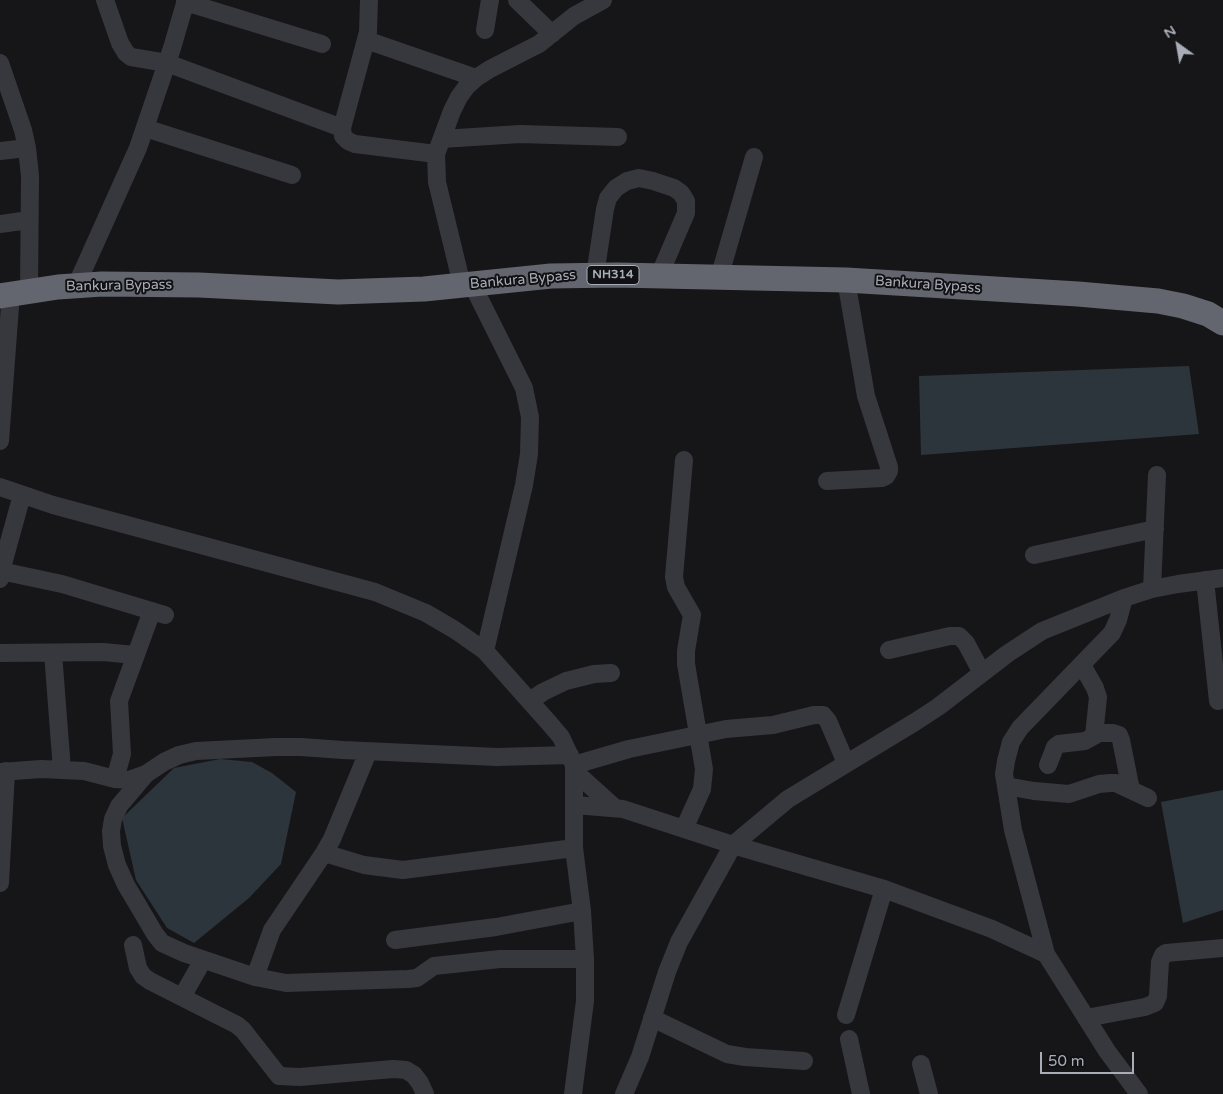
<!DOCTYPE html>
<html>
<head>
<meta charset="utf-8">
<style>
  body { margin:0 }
  #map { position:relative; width:1223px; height:1094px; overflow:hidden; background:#161618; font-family:"Varela Round",sans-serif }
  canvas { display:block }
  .north { position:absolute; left:1153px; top:20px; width:50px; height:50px; -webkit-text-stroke:4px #111113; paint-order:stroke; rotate:328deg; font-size:14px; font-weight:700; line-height:20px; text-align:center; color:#a8adb8 }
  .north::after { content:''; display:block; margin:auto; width:18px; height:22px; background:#a8adb8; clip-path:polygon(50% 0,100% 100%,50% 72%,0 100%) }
  .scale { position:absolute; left:1040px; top:1052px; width:94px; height:22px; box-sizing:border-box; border:2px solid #a8adb8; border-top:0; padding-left:6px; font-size:15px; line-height:18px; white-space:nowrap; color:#a8adb8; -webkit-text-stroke:4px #111113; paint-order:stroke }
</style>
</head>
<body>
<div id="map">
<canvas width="1223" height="1094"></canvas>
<div class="north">N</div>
<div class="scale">50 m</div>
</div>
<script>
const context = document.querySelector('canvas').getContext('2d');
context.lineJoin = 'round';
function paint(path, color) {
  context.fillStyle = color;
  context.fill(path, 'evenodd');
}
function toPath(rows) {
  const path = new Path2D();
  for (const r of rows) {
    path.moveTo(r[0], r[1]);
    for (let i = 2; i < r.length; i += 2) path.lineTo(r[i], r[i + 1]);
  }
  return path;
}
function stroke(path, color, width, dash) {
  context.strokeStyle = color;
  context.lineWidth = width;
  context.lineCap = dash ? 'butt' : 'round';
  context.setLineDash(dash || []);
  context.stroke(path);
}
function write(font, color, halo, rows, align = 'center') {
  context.font = font + ' "Varela Round",sans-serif';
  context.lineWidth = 4;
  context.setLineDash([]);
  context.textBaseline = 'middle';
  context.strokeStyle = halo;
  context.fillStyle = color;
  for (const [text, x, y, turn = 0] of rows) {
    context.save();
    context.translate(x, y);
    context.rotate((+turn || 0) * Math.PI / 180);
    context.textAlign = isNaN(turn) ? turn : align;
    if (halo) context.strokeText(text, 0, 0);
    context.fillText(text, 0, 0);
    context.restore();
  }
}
const water = toPath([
  [1189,366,1199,434,921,455,919,376],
  [220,759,252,762,272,773,296,792,281,864,249,898,194,943,167,928,136,880,122,818,174,768],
  [1223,790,1223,910,1183,923,1161,802]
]);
const minor = toPath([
  [105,0,120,43,126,53,131,57,167,63,342,128],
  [369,0,368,32,342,128,343,136,348,141,355,144,436,154],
  [517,0,552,34],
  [185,2,322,44],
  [485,30,490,0],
  [366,40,476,78],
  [0,63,23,130,27,148,30,176,29,291],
  [145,128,292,175],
  [442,139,520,134,618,137],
  [0,151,27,148],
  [0,224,29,220],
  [595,275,605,209,608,198,616,188,627,181,639,178,653,181,674,188,681,193,686,201,686,213,659,276],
  [719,278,754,157],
  [472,284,524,388,530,417,529,454,524,485,485,651],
  [462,285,437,182,436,154,452,111,459,97,467,86,476,78,490,69,539,44,574,16,603,0],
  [76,286,138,148,172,48,186,0],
  [0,441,11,293],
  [827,481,882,478,886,476,889,471,889,467,866,396,846,280],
  [0,487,53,505,375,592,426,613,455,630,485,651,550,724,561,737,574,765,574,848,582,911,585,959,585,1001,573,1094],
  [1034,555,1155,529],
  [1,571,62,584,165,615],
  [0,579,1,571,22,495],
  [1205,580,1218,701],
  [1152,589,1157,475],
  [889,650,950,636,959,636,966,643,982,673],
  [0,653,103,652,135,655],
  [53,653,62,770],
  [530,701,543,692,566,681,594,674,611,673],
  [1095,733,1113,733,1119,735,1121,740,1131,790],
  [574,765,629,749,726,729,773,725,814,715,823,715,828,721,846,763],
  [1048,765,1055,747,1059,744,1085,741,1094,736,1098,697,1095,688,1082,665],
  [574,771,615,808],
  [0,772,41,769,84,771,115,779,129,780,146,774,164,762,179,755,196,751,276,747,301,747,343,750,497,757,570,755],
  [146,774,119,806,113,819,111,831,112,846,117,865,126,885,155,934,162,943,184,953,255,977,286,983,408,979,417,978,434,966,500,959,585,959],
  [115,779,122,754,119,701,152,611],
  [1006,786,1034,791,1069,794,1099,784,1110,783,1116,783,1148,798],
  [575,805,623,809,733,845,884,889,992,929,1046,954,1107,1051,1139,1094],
  [684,829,702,789,704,769,686,664,686,651,692,615,676,587,674,577,684,460],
  [324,853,364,865,403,870,574,848],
  [0,883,6,771],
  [395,940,496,927,582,911],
  [133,945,138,968,143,976,150,981,237,1025,243,1030,279,1076,300,1077,393,1069,406,1070,414,1075,420,1083,425,1094],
  [1046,954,1013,830,1004,774,1006,761,1011,742,1020,728,1112,633,1118,620,1124,598],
  [255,977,272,930,324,853,332,839,368,752],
  [182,997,203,960],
  [846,1015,884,889],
  [652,1018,727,1054,745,1057,804,1061],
  [1086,1018,1145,1007,1155,1003,1158,996,1160,962,1163,955,1166,953,1223,948],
  [849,1039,861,1094],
  [921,1064,929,1094],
  [624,1094,640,1057,667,972,679,942,733,845,788,799,915,722,938,707,1007,654,1042,631,1124,598,1152,589,1178,584,1223,578]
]);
const highway = toPath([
  [0,296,58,287,102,284,199,285,338,292,424,289,551,276,617,275,846,280,1078,294,1158,301,1183,306,1208,314,1223,323]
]);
const shields = [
  [613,275,52]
];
const shieldNames = [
  ["NH314",613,275]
];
const streetNames = [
  ["Bankura Bypass",523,280,-5],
  ["Bankura Bypass",928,285,4],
  ["Bankura Bypass",119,286,-1]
];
paint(water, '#2c353c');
stroke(minor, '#37383d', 18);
stroke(highway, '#63666e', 25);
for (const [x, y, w] of shields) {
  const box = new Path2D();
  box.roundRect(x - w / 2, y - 9.5, w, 19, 4);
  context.fillStyle = '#111113';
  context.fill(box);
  stroke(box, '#a8adb8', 1);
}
write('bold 12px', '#a8adb8', null, shieldNames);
write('14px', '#a8adb8', '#111113', streetNames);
</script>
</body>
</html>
